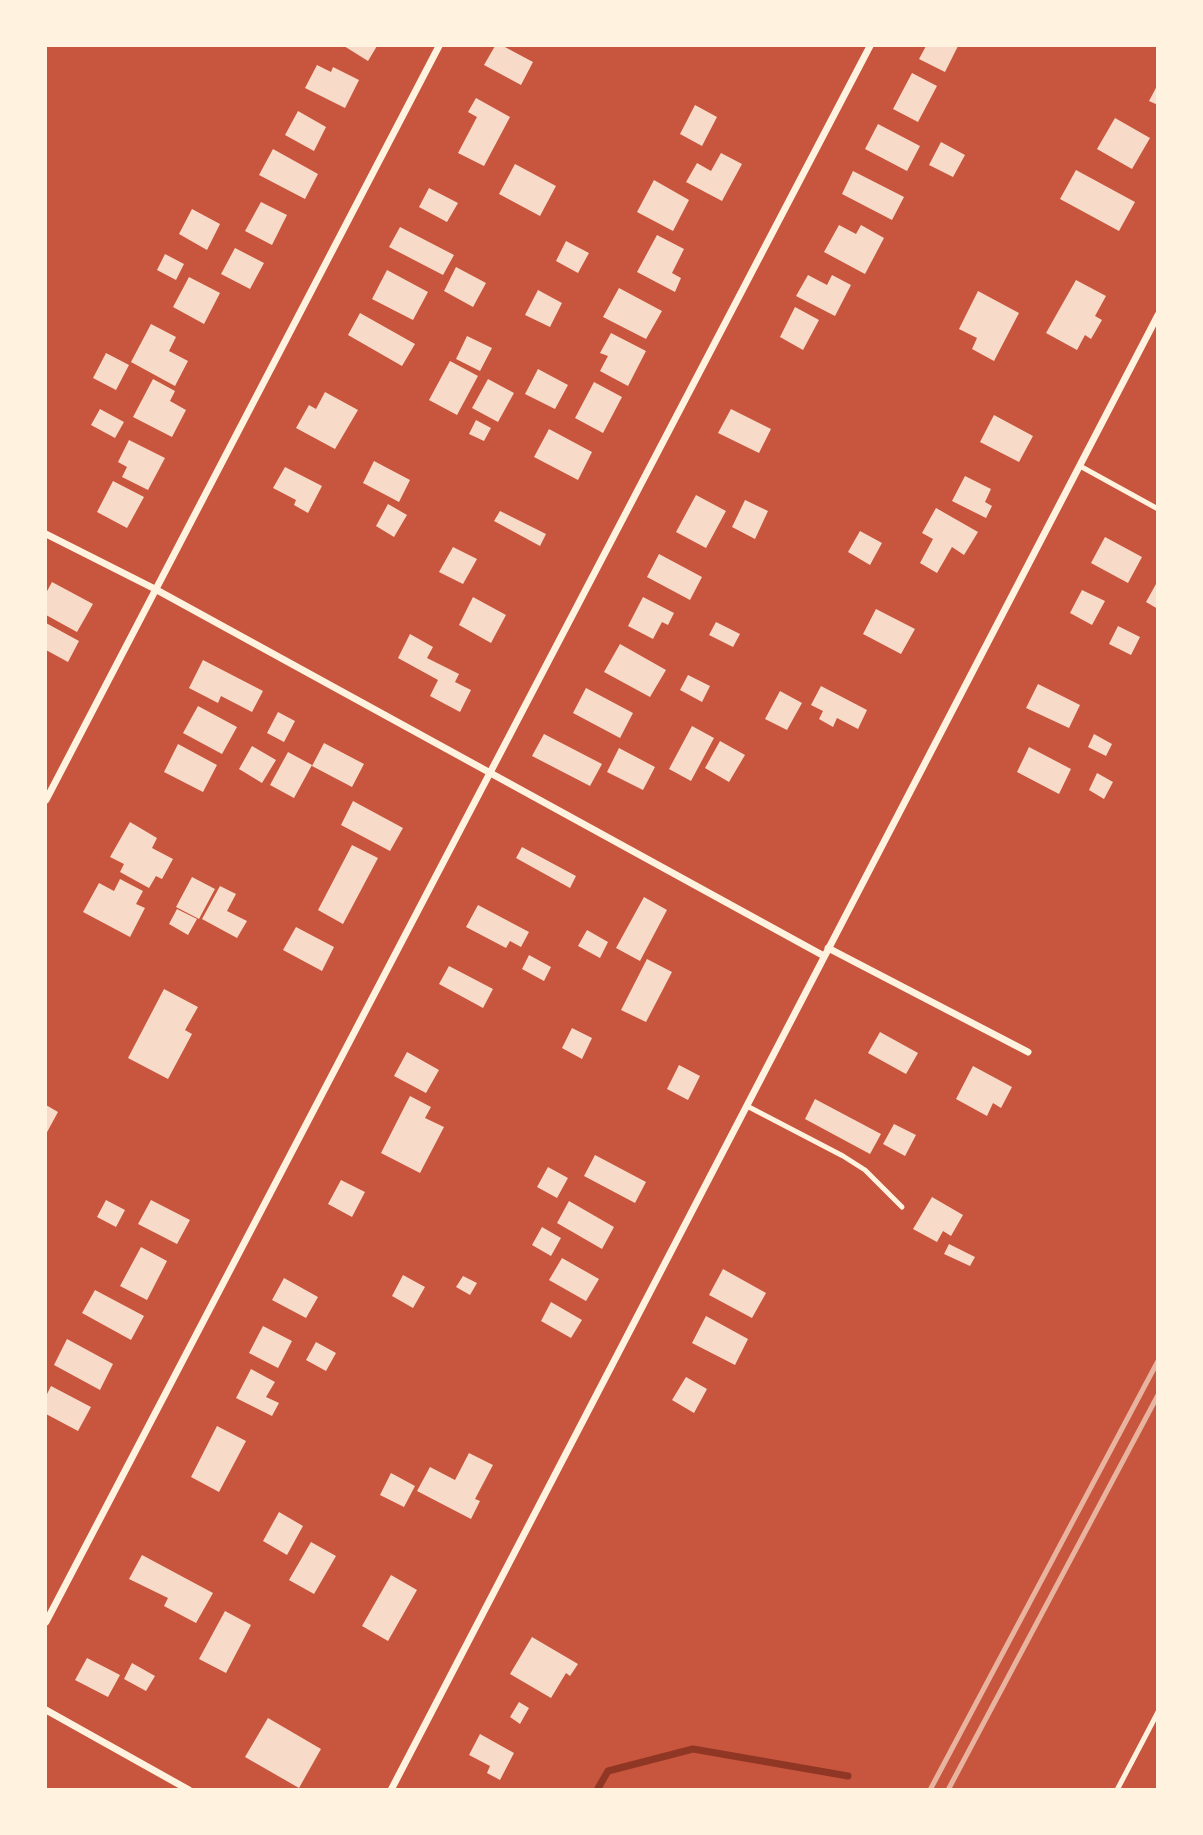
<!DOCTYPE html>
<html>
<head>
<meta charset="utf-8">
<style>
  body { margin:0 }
  #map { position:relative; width:1203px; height:1835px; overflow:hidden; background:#c8553d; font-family:Quicksand,sans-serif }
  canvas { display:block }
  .frame { position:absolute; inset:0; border:47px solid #fff3e0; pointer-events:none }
</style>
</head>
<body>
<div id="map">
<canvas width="1203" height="1835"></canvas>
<div class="frame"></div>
</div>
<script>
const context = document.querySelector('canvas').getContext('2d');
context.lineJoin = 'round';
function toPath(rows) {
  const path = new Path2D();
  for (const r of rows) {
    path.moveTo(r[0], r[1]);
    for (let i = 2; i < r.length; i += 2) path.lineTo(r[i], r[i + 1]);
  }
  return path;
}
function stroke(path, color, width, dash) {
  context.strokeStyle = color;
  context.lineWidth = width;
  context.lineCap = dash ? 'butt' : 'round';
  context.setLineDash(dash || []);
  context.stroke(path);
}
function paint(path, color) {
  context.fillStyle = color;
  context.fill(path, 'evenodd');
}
const stream = toPath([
  [597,1790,608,1771,693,1749,848,1776]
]);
const building = toPath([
  [344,46,377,46,368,61],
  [495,46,503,46,533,62,521,85,484,65],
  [926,46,958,46,945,72,919,59],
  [317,65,331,72,333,67,359,80,345,108,305,88],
  [912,73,937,86,918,122,893,109],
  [1158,84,1158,105,1149,101],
  [476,98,510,117,484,166,458,153,477,117,468,112],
  [695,105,717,117,702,146,680,134],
  [298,111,326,127,314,151,285,135],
  [1115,118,1150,138,1132,169,1097,149],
  [878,124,920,146,907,171,865,149],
  [941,142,965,155,953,177,929,165],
  [273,149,318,174,305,199,259,175],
  [721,153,742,164,722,201,686,182,697,163,711,171],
  [515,164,556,186,540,216,499,194],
  [1076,170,1135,202,1119,231,1060,199],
  [853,171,904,197,892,220,842,194],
  [654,180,689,200,673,231,637,212],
  [429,188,458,203,447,222,419,207],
  [261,202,287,215,272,245,245,231],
  [192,209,220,224,207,250,179,234],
  [839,225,856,234,861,225,884,238,865,274,824,252],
  [400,227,454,255,443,275,389,247],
  [657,235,684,249,672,273,681,278,675,292,637,272],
  [566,241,589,253,578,273,556,261],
  [235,248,264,263,250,289,221,274],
  [165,254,184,264,176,280,157,270],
  [456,267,486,283,473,307,444,291],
  [387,270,428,292,413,320,372,299],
  [808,275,827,285,832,275,851,285,835,316,796,296],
  [189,277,220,293,204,324,173,307],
  [1076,280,1106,296,1095,316,1102,320,1091,339,1085,335,1077,350,1046,333],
  [619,288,662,311,646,339,603,317],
  [538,290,562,303,550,327,525,315],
  [978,291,1019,313,994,361,972,349,977,338,959,329],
  [795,307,819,320,803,350,780,337],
  [360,313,415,344,402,366,348,335],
  [151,324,176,337,169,351,188,361,175,386,131,362],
  [611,333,646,351,628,386,600,371,608,356,600,353],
  [467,336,492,348,480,371,456,359],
  [106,353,129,365,116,390,93,378],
  [450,361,478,376,457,415,429,400],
  [538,369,568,385,555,409,525,394],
  [153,379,175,391,170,401,186,410,172,437,133,417],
  [488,379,514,393,498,422,472,408],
  [594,382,622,397,603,433,575,418],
  [325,392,358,410,335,449,296,428,309,405,316,409],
  [100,409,124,422,115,438,91,425],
  [731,409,771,429,759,453,718,433],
  [994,415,1033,436,1019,462,980,442],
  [476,420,491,428,484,441,469,434],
  [549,429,592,452,578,480,534,457],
  [129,440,165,458,148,490,122,477,127,467,118,462],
  [374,461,410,480,399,502,363,483],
  [285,467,322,486,308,513,294,505,296,500,273,488],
  [965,476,991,489,985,502,992,506,986,518,952,501],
  [113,481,144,497,127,528,97,512],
  [696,495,726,511,706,548,676,532],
  [745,500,768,511,755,539,732,527],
  [388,504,407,515,394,537,376,526],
  [936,508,978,532,964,555,952,547,937,573,920,563,933,539,922,533],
  [500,511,546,534,540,546,494,521],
  [860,531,882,543,870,565,848,552],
  [1105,537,1142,557,1128,583,1091,563],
  [453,547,477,559,463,584,439,572],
  [659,554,702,577,690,600,647,577],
  [52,582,93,604,77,632,46,615,46,593],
  [1156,584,1158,585,1158,609,1146,602],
  [1082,590,1105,601,1092,625,1070,613],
  [473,597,506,615,491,643,459,625],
  [643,597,674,613,668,625,662,622,653,639,628,626],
  [876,609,915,629,901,654,863,634],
  [716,622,740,634,733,647,709,635],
  [46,623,79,641,68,662,46,650],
  [1118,626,1140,637,1131,655,1109,644],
  [410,634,433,647,427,658,459,674,455,682,471,690,460,712,430,696,438,680,398,658],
  [620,644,666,670,650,697,604,672],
  [203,660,263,691,252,712,221,696,218,703,189,688],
  [688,675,710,686,702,702,680,690],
  [1038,684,1080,705,1069,728,1026,708],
  [821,686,867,710,858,729,837,718,833,727,819,719,823,711,811,705],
  [586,688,633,713,620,738,573,713],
  [780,691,802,703,787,730,765,719],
  [198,706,237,727,222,754,183,733],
  [278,712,295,721,284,742,267,733],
  [692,726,714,738,691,781,669,769],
  [544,734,602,764,590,786,532,756],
  [1094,734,1112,744,1106,756,1088,747],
  [720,741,745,755,729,782,705,768],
  [324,743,364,764,352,787,312,766],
  [178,744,217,765,203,792,164,772],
  [252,746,276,760,262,783,239,769],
  [1029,747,1071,769,1059,794,1017,772],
  [619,748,655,767,643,790,607,772],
  [288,752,312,765,294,798,270,785],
  [1097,773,1113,782,1104,799,1089,790],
  [353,801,403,828,390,851,341,825],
  [130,822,157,838,152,848,173,859,162,879,156,876,149,888,120,872,124,864,110,857],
  [352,845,378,858,343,924,318,910],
  [522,847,576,876,570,888,516,858],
  [192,877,215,889,199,919,176,907],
  [120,879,143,891,136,904,145,908,130,937,83,912,99,883,114,891],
  [220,886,236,894,227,911,247,921,237,938,202,919],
  [644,897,667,910,640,961,616,948],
  [478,905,529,932,521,947,510,941,506,948,466,927],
  [177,909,197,919,188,935,169,924],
  [296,927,334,947,322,971,283,950],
  [587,930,608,942,600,958,578,946],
  [529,955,551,967,544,981,522,969],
  [647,959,672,972,646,1022,621,1010],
  [449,966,493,989,483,1008,439,984],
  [164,989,198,1007,185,1030,192,1034,168,1079,128,1058],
  [572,1028,592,1038,582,1059,562,1048],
  [880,1032,918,1053,906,1074,868,1053],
  [407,1052,439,1070,426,1093,394,1076],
  [679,1065,700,1076,688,1100,667,1089],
  [973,1066,1012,1087,1001,1108,993,1103,987,1116,956,1099],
  [410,1096,431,1107,425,1118,444,1127,420,1173,381,1153],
  [815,1099,881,1134,870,1154,805,1119],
  [46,1105,58,1112,46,1134],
  [894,1124,916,1135,905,1156,883,1144],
  [595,1155,646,1182,635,1203,584,1176],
  [548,1167,568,1178,557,1198,537,1187],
  [341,1180,365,1192,352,1217,328,1204],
  [932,1197,963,1215,951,1236,943,1231,937,1242,913,1229],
  [106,1200,125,1210,116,1227,97,1217],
  [151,1200,190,1220,177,1244,138,1224],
  [569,1201,614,1227,602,1249,557,1223],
  [542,1227,561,1238,551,1256,532,1245],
  [949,1244,975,1257,970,1266,944,1254],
  [141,1247,167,1261,147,1300,120,1286],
  [562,1258,599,1279,586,1301,549,1280],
  [723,1269,766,1293,752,1318,709,1295],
  [403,1275,425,1287,413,1308,392,1296],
  [463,1276,477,1283,470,1295,456,1287],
  [284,1278,318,1297,306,1318,272,1300],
  [95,1290,144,1316,131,1340,82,1313],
  [551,1302,582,1320,571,1338,541,1321],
  [706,1316,748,1339,735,1365,692,1343],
  [263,1326,292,1341,278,1368,249,1353],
  [67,1339,113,1364,100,1390,54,1365],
  [316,1342,336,1353,326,1371,306,1360],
  [251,1369,275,1382,266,1397,279,1403,272,1416,236,1398],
  [686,1377,707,1389,694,1413,672,1400],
  [51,1386,91,1407,78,1431,46,1414,46,1396],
  [217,1426,246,1441,219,1492,191,1477],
  [469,1453,493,1465,475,1499,480,1501,471,1519,417,1491,430,1467,455,1480],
  [391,1473,415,1486,404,1507,380,1495],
  [279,1512,303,1526,287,1555,263,1541],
  [311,1542,336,1556,314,1594,289,1580],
  [142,1555,213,1593,196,1623,164,1606,168,1598,129,1579],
  [391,1575,417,1590,388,1641,362,1626],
  [225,1611,251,1625,226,1673,199,1659],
  [532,1637,578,1664,570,1676,566,1673,551,1698,510,1674],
  [87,1658,120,1675,108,1697,75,1680],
  [132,1663,155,1676,146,1691,124,1679],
  [519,1702,529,1708,520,1724,510,1717],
  [268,1718,321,1749,299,1788,245,1757],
  [480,1734,514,1753,500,1780,487,1773,490,1766,469,1755]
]);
const service = toPath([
  [1080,466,1158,509],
  [747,1106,843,1156,865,1170,902,1207],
  [1117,1790,1158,1712]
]);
const minor = toPath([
  [46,534,155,589,824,956],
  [46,800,439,46],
  [828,948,1028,1052],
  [46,1622,870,46],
  [46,1710,189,1790],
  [391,1790,1158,315]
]);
const rail = toPath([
  [930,1790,1158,1361],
  [948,1790,1158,1395]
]);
stroke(stream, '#8f3625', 7);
paint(building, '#f7dbc8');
stroke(service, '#fff3e0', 5);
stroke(minor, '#fff3e0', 7);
stroke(rail, '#e9b49f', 5);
</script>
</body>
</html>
